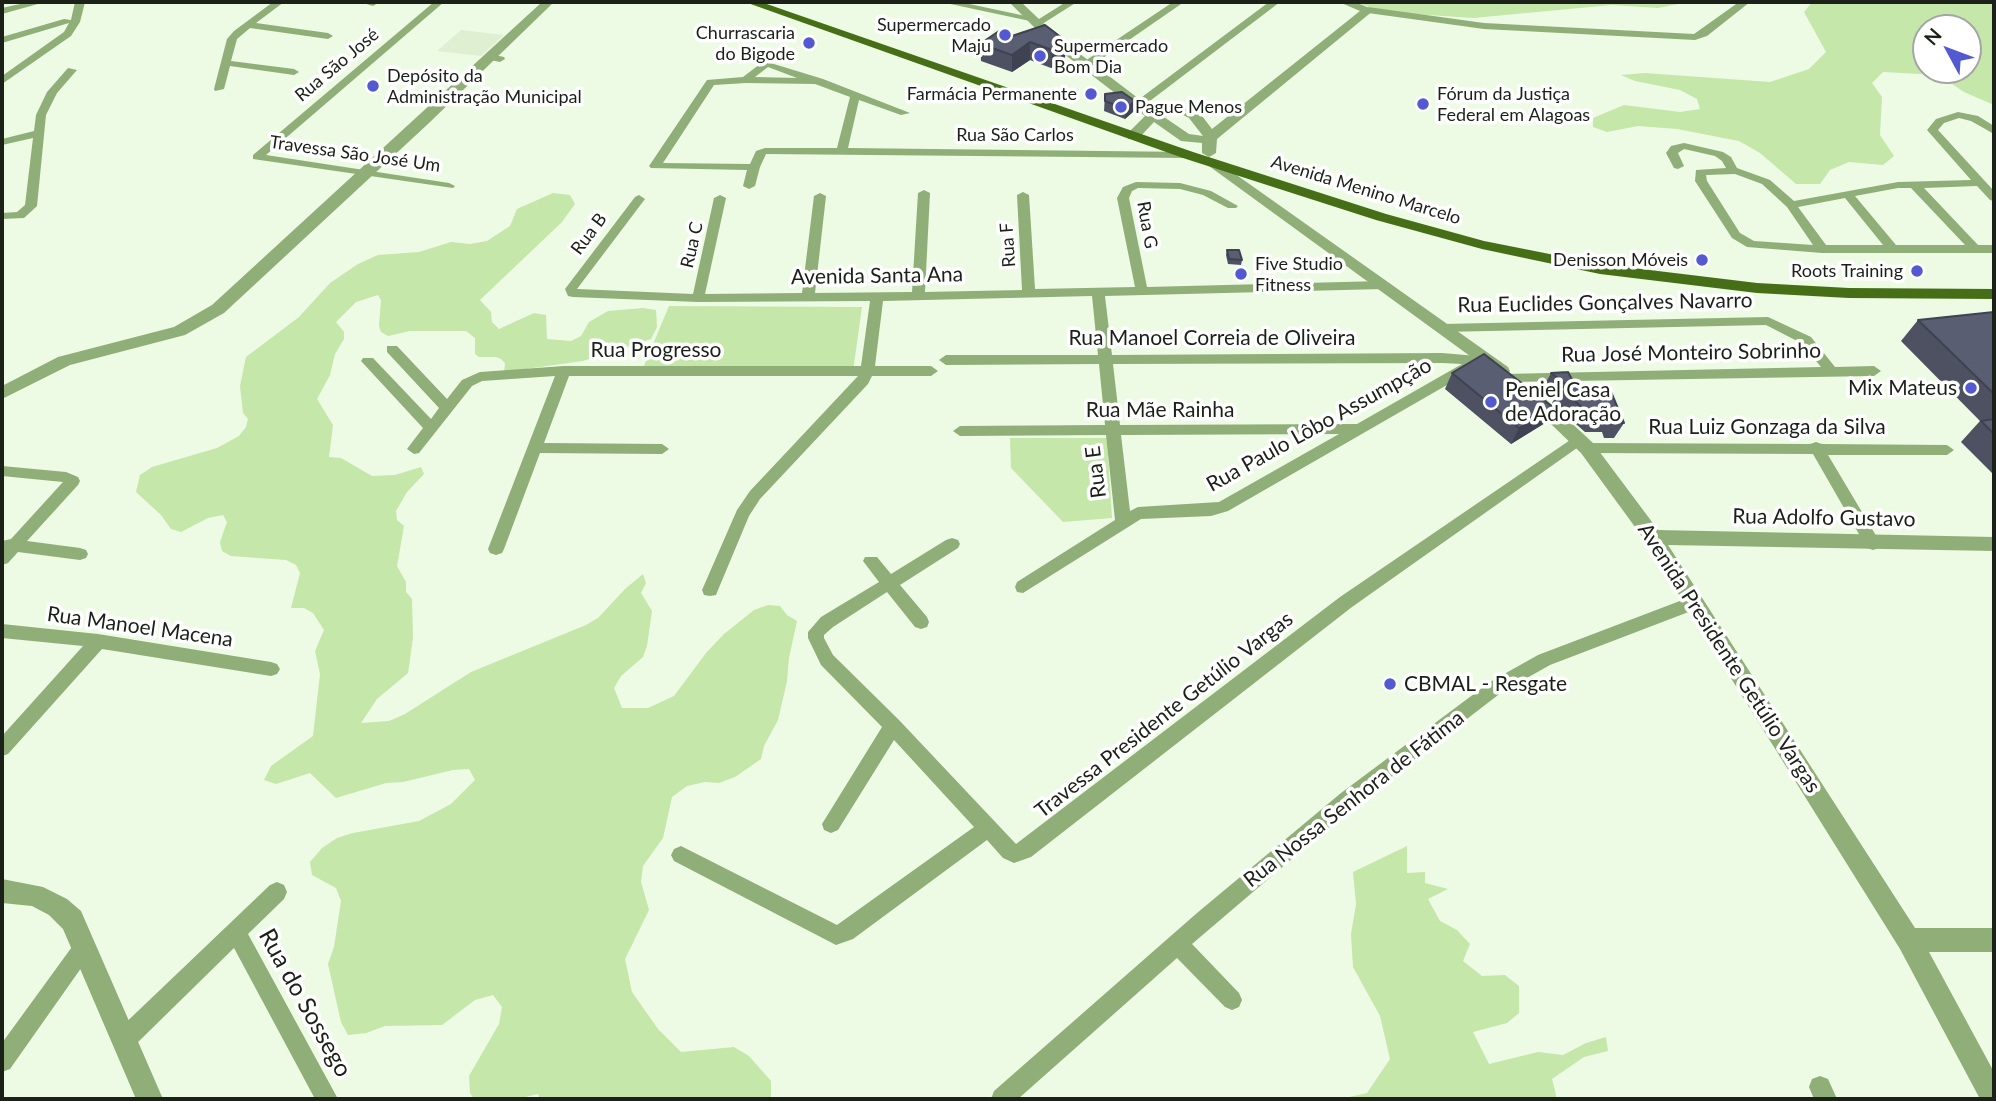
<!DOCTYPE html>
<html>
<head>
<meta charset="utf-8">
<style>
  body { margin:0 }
  #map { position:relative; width:1996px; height:1101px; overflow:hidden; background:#edfae4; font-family:Lato,sans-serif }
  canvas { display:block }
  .frame { position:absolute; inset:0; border:4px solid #1b2018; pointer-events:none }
  .north { position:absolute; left:1912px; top:14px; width:70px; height:70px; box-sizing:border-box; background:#fff; border:2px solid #a4a6a3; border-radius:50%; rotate:311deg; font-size:19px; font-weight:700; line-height:28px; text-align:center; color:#1b2018 }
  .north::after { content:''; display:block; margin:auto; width:24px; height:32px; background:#5359d0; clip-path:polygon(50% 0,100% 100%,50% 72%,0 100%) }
</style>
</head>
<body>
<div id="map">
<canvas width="1996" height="1101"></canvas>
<div class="frame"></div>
<div class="north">N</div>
</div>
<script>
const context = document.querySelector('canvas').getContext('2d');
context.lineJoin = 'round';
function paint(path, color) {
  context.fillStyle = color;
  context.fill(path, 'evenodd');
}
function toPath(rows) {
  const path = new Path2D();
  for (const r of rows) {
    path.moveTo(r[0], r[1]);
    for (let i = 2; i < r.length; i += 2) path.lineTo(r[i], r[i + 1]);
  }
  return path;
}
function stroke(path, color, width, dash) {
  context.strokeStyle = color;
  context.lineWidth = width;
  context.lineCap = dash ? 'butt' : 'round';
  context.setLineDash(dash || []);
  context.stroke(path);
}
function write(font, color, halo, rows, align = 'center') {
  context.font = font + ' Lato,sans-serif';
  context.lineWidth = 7;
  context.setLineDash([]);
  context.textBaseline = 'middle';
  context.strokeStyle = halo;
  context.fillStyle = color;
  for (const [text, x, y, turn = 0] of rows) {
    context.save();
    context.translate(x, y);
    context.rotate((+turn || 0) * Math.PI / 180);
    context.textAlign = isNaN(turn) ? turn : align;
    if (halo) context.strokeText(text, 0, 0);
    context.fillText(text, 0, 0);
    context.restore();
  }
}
const built = toPath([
  [461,30,504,35,481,56,437,51]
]);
const green = toPath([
  [1355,2,1688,2,1658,8,1612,5,1473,18,1384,12],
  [1812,2,1994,2,1994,105,1964,92,1939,75,1883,72,1872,83,1882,97,1880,135,1894,156,1883,165,1849,162,1830,170,1820,184,1796,184,1760,153,1739,141,1677,129,1638,126,1607,132,1593,127,1593,118,1624,105,1680,112,1700,109,1697,99,1680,90,1635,81,1621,75,1645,73,1770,82,1809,69,1826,52,1804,12],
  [1968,28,1968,70,1926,70,1926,28],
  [553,193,570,195,575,204,562,222,480,300,491,312,492,322,499,329,534,313,546,315,547,339,571,341,581,336,589,322,608,311,643,308,656,310,657,327,651,339,583,361,504,372,505,363,501,359,496,357,479,357,475,354,475,338,466,331,410,331,388,336,381,332,379,326,381,300,378,295,356,302,336,322,344,332,344,339,335,354,330,375,317,399,333,425,329,457,341,458,372,476,395,475,421,467,424,474,407,492,396,511,397,520,404,526,397,566,406,582,406,592,412,599,413,638,408,673,377,699,361,723,389,721,405,714,471,672,586,625,598,618,625,589,643,574,646,583,641,593,652,611,647,646,643,657,621,676,614,688,622,708,648,708,674,696,706,653,724,634,754,610,768,605,780,606,787,615,797,621,789,658,787,681,778,720,764,746,761,759,735,777,719,783,705,782,687,786,672,797,663,838,643,866,641,882,649,910,625,959,632,992,658,1029,681,1052,734,1047,749,1056,771,1081,771,1099,540,1099,538,1094,517,1099,474,1099,470,1093,469,1076,499,1024,502,1007,493,995,475,1000,442,1025,385,1026,366,1033,348,1035,341,1022,328,964,334,947,341,901,336,888,312,875,310,862,322,848,337,838,353,833,419,821,451,804,475,780,469,769,453,770,403,782,386,783,336,798,310,773,276,784,264,780,271,766,313,736,320,674,315,651,324,630,313,613,304,608,291,608,300,573,296,565,286,560,231,556,222,551,220,542,227,522,223,515,208,518,181,532,171,529,161,515,136,492,140,475,152,467,217,448,239,436,246,427,248,419,243,413,240,386,246,357,299,317,330,283,358,264,378,255,419,252,451,242,470,244,487,241,510,226,517,209],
  [669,306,862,307,853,371,641,373],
  [1010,438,1107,438,1112,518,1063,522,1011,468],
  [1407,846,1407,873,1425,872,1425,883,1448,889,1428,899,1440,921,1457,930,1470,944,1463,961,1482,976,1505,975,1519,986,1519,1013,1507,1023,1473,1032,1489,1064,1538,1052,1563,1055,1586,1043,1606,1037,1608,1051,1584,1057,1552,1079,1557,1099,1341,1099,1367,1093,1390,1059,1380,1016,1353,967,1351,934,1356,904,1353,872]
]);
const minor = toPath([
  [29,2,45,2,2,14,2,8,29,2],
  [75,2,85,2,80,22,71,36,2,84,2,76,64,32,69,23,2,43,2,37,64,19,71,20,75,2],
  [273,2,284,2,256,23,328,33,333,36,328,39,250,28,237,39,231,61,294,69,299,72,294,75,230,66,224,89,215,91,214,89,227,39,234,31,273,2],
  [360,2,377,2,378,3,373,6,360,2],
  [434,2,444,2,266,155,449,183,455,186,453,188,253,159,253,155,434,2],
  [941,2,960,2,1035,18,1030,21,941,2],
  [1066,2,1077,2,1039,26,1031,24,1066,2],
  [1173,2,1184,2,1090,67,1082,67,1082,63,1173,2],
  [1269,2,1280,2,1142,107,1134,107,1134,103,1269,2],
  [1739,2,1750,2,1707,36,1695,40,1484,29,1368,13,1363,10,1368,7,1484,23,1694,34,1739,2],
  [490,54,504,57,505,59,500,62,486,59,486,55,490,54],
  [764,61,823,79,910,113,901,115,859,100,848,148,1188,152,1194,155,1188,158,766,154,760,167,755,186,749,189,743,186,747,170,651,168,649,166,707,80,743,77,764,61],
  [768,67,797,78,755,77,768,67],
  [746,83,815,84,850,97,837,148,765,148,756,151,750,164,663,163,714,85,746,83],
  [68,68,77,70,57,93,46,115,37,206,24,218,2,219,2,213,17,212,25,205,33,138,2,145,2,139,34,131,36,115,47,92,68,68],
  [1958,112,1978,116,1994,126,1994,134,1971,121,1959,118,1944,123,1938,130,1994,191,1994,201,1990,200,1977,186,1924,188,1978,245,1994,245,1994,253,1822,253,1747,247,1732,238,1695,181,1696,170,1726,168,1722,161,1715,156,1684,149,1678,153,1684,166,1678,169,1674,168,1666,153,1671,146,1684,143,1723,152,1731,157,1737,168,1770,180,1794,201,1898,182,1971,180,1927,130,1936,119,1958,112],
  [1735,174,1762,184,1787,207,1813,245,1754,241,1740,233,1707,181,1706,175,1735,174],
  [1898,188,1911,188,1965,245,1896,245,1855,196,1898,188],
  [1845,198,1883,245,1826,245,1798,207,1845,198],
  [1136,182,1180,183,1211,191,1238,206,1236,208,1228,208,1203,195,1180,189,1138,188,1132,191,1129,198,1147,287,1383,281,1389,285,1383,289,1105,296,1112,355,1442,353,1477,356,1484,361,1482,364,1474,365,1473,370,1228,511,1211,516,1141,519,1023,593,1017,592,1015,587,1017,582,1115,520,1106,435,960,436,953,431,960,426,1105,425,1099,364,946,365,939,360,946,355,1098,355,1092,296,883,301,875,366,931,366,938,371,931,376,872,376,868,384,760,499,749,516,718,590,716,595,710,596,704,595,702,590,737,510,750,491,858,376,569,376,544,443,662,444,669,449,662,454,540,453,504,549,502,553,496,555,490,553,488,549,555,376,482,381,472,386,419,453,414,454,407,449,423,428,361,361,363,358,373,358,431,419,439,408,387,352,387,346,397,346,447,399,462,380,480,372,564,366,861,366,870,301,698,302,573,297,568,296,565,289,635,197,639,195,645,199,577,289,693,294,714,198,720,195,726,198,705,294,802,293,814,196,820,193,826,196,815,293,912,292,918,193,924,190,930,193,925,292,1022,290,1017,195,1023,192,1029,195,1035,289,1135,287,1117,198,1123,187,1136,182],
  [1442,363,1462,364,1357,424,1120,425,1113,364,1442,363],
  [1339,434,1219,502,1138,507,1130,511,1121,435,1339,434],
  [1768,317,1811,337,1835,367,1874,366,1881,371,1874,376,1509,382,1504,380,1502,377,1504,374,1821,367,1801,343,1766,325,1443,332,1436,328,1443,324,1768,317],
  [1579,434,1586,439,1584,443,1352,607,1031,857,1014,863,1003,858,987,840,853,939,836,945,674,861,671,855,674,849,681,846,837,925,974,827,894,740,838,830,831,833,824,830,822,824,882,727,821,665,808,638,808,632,821,617,879,582,863,561,865,557,877,557,891,574,946,540,952,538,958,540,960,544,958,548,900,585,927,617,929,622,927,627,921,629,915,627,887,592,833,627,824,635,824,638,833,655,899,720,1016,844,1340,597,1579,434],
  [1816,442,1822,444,1947,445,1954,450,1947,455,1828,455,1881,544,1879,548,1873,550,1867,548,1813,454,1587,453,1580,448,1587,443,1810,444,1816,442],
  [2,466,66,472,78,477,80,481,78,485,27,541,80,548,86,550,88,554,86,558,80,560,18,552,8,563,2,565,2,541,11,539,63,482,2,476,2,466],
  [1693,596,1699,598,1701,603,1699,608,1550,665,1502,692,1355,805,1192,944,1239,993,1242,1000,1239,1007,1232,1010,1225,1007,1177,958,1018,1099,991,1099,994,1091,1197,913,1341,793,1490,682,1538,655,1693,596],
  [2,624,98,634,271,662,277,664,280,669,277,674,271,676,102,649,8,754,2,756,2,736,83,646,2,638,2,624],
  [277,882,284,885,287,892,284,899,248,934,338,1099,315,1099,234,948,133,1047,125,1050,117,1047,114,1039,117,1031,270,885,277,882],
  [84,937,91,940,94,947,91,954,10,1069,2,1072,2,1043,77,940,84,937],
  [1820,1076,1828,1079,1837,1099,1814,1099,1809,1087,1812,1079,1820,1076]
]);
const tertiary = toPath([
  [542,2,554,2,429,123,224,313,185,335,70,365,2,399,2,386,58,357,174,327,212,305,542,2],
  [1009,2,1021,2,1059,38,1155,111,1185,106,1199,112,1212,129,1360,11,1339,2,1355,2,1374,10,1217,139,1216,153,1209,157,1202,153,1202,143,1181,141,1154,122,1138,139,1128,139,1128,133,1145,116,1051,44,1009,2],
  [1179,113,1189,118,1203,136,1189,134,1164,117,1179,113],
  [1214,159,1508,367,1510,371,1508,375,1496,375,1209,166,1207,163,1214,159],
  [1531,389,1537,391,1593,443,1658,530,1994,537,1994,551,1668,545,1915,928,1994,928,1994,952,1929,952,1994,1072,1994,1099,1980,1099,1900,949,1646,542,1581,453,1525,399,1522,395,1525,391,1531,389],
  [2,879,43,887,67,899,81,911,163,1099,136,1099,63,929,49,915,32,906,2,903,2,879]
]);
const primary = toPath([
  [745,2,761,2,1193,152,1386,214,1484,241,1600,264,1757,283,1849,288,1994,289,1994,299,1849,298,1757,293,1600,274,1482,249,1376,220,1183,158,745,2]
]);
const wall = toPath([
  [1045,25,1065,58,1051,68,1030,60,1012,72,981,61,980,44,1012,36],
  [1105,94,1134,111,1125,119,1104,111],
  [1227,250,1242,260,1241,265,1228,264,1226,255],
  [1994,312,1994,475,1961,442,1980,421,1901,341,1918,320],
  [1452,373,1554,408,1545,423,1511,444,1445,389],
  [1551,373,1576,387,1624,423,1614,438,1604,438,1602,432,1585,432,1552,403,1555,398,1543,388]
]);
const shadedWall = toPath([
  [1066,41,1065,58,1051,68,1052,50],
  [1030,42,1030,60,1012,72,1012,55],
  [1135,101,1134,111,1125,119,1126,109],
  [1554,408,1545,423,1511,444,1519,428]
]);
const building = toPath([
  [1045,25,1066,41,1052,50,1030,42,1012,55,980,44,999,31,1012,36,1045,25],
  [1122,92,1135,101,1126,109,1105,101,1105,94,1122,92],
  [1227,250,1239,250,1242,260,1229,259,1227,250],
  [1994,312,1994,394,1918,320,1994,312],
  [1484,354,1554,408,1519,428,1452,373,1484,354],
  [1568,372,1576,387,1609,387,1624,423,1613,423,1611,417,1593,417,1560,388,1568,386,1551,373,1568,372],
  [1994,419,1994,434,1981,421,1994,419]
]);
const markers = [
  [1005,35,7,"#5359d0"],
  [809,43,7,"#5359d0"],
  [1040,56,7,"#5359d0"],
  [373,86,7,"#5359d0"],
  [1091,94,7,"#5359d0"],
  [1423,104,7,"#5359d0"],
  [1121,107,7,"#5359d0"],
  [1702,260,7,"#5359d0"],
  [1917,271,7,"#5359d0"],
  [1241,274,7,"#5359d0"],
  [1971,388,7,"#5359d0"],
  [1491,402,7,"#5359d0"],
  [1390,684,7,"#5359d0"]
];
const farPoinames = [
  ["Supermercado",991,25],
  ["Maju",991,46],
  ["Churrascaria",795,33],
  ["do Bigode",795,54],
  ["Supermercado",1054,46,"left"],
  ["Bom Dia",1054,67,"left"],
  ["Depósito da",387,76,"left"],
  ["Administração Municipal",387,97,"left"],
  ["Farmácia Permanente",1077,94],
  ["Fórum da Justiça",1437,94,"left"],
  ["Federal em Alagoas",1437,115,"left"],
  ["Pague Menos",1135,107,"left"],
  ["Denisson Móveis",1688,260],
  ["Five Studio",1255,264,"left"],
  ["Fitness",1255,285,"left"],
  ["Roots Training",1903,271]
];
const farStreetnames = [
  ["Rua São José",337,65,-40],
  ["Rua São Carlos",1015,135],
  ["Travessa São José Um",355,154,8],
  ["Avenida Menino Marcelo",1366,190,17],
  ["Rua G",1147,225,80],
  ["Rua B",589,234,-53],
  ["Rua C",692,245,-77],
  ["Rua F",1008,245,-94]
];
const streetNames = [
  ["Avenida Santa Ana",877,276,-1],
  ["Rua Euclides Gonçalves Navarro",1605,303,-1],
  ["Rua Manoel Correia de Oliveira",1212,338],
  ["Rua Progresso",656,350],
  ["Rua José Monteiro Sobrinho",1691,353,-1],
  ["Rua Mãe Rainha",1160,410],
  ["Rua Paulo Lôbo Assumpção",1319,425,-29],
  ["Rua Luiz Gonzaga da Silva",1767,427],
  ["Rua E",1096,472,-97],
  ["Rua Adolfo Gustavo",1824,518,1],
  ["Rua Manoel Macena",140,627,8],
  ["Avenida Presidente Getúlio Vargas",1729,658,57],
  ["Travessa Presidente Getúlio Vargas",1164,715,-38],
  ["Rua Nossa Senhora de Fátima",1354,799,-38]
];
const poiNames = [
  ["Mix Mateus",1957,388,"right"],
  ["Peniel Casa",1505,390],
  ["de Adoração",1505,414],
  ["CBMAL - Resgate",1404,684]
];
const nearStreetnames = [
  ["Rua do Sossego",305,1003,61]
];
paint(built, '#deefd2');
paint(green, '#c5e7aa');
paint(minor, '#90ae78');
paint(tertiary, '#90ae78');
paint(primary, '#456e16');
paint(wall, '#4d5162');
paint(shadedWall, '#3f4250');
paint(building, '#5a5e72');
stroke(building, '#3f4250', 2);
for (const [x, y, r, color] of markers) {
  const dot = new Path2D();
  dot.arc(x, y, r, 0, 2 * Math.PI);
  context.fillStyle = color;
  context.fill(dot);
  stroke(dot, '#fff', 2.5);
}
write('18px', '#1b2018', '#fff', farPoinames, 'right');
write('18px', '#1b2018', '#fff', farStreetnames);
write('21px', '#1b2018', '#fff', streetNames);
write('21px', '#1b2018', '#fff', poiNames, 'left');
write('24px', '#1b2018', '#fff', nearStreetnames);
</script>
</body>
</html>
